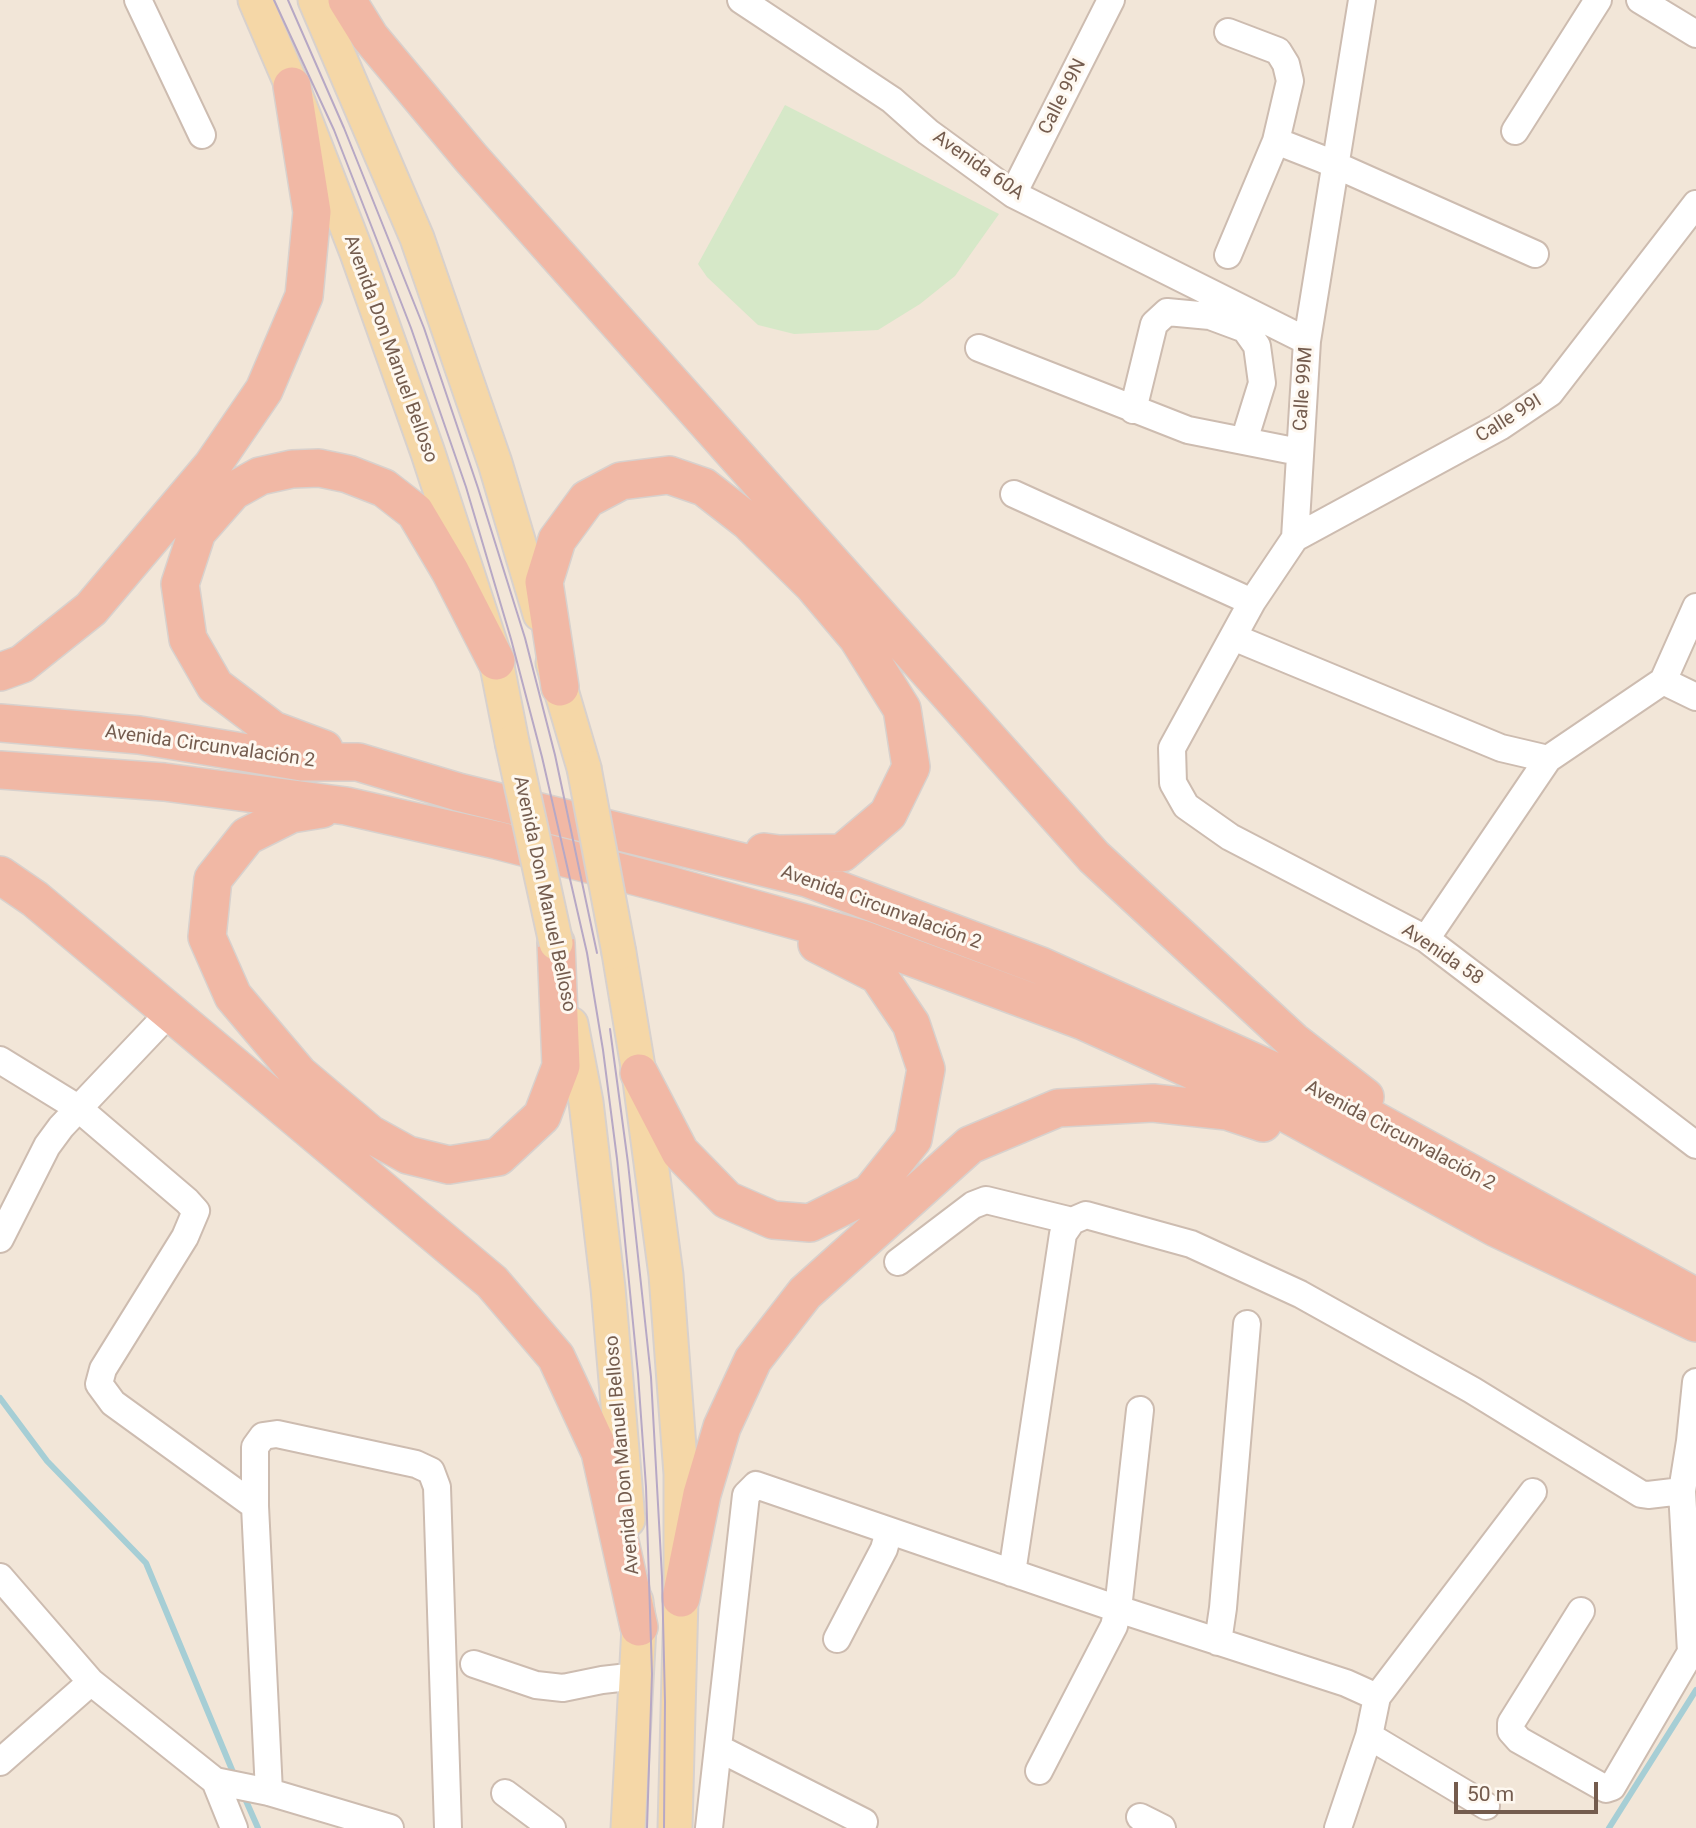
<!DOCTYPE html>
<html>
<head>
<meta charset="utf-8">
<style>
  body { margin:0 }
  #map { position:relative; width:1696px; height:1828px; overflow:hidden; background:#fbf4e9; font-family:Roboto,sans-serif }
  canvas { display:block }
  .scale { position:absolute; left:1454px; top:1782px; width:144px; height:32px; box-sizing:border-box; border:4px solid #745c4e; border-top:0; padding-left:9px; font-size:21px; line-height:24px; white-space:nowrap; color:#745c4e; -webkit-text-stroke:5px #fef8f0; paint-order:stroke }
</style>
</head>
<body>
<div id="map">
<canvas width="1696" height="1828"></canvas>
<div class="scale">50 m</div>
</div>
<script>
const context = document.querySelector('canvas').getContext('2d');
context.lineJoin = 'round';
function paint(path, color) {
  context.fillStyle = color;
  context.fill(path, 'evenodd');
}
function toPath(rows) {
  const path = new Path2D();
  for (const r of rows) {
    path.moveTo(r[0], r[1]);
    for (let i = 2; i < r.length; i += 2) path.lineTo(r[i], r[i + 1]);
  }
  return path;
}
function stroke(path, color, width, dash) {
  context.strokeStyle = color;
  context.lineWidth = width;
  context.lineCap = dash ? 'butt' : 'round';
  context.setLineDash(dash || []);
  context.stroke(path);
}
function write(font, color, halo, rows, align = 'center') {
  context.font = font + ' Roboto,sans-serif';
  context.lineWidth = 6;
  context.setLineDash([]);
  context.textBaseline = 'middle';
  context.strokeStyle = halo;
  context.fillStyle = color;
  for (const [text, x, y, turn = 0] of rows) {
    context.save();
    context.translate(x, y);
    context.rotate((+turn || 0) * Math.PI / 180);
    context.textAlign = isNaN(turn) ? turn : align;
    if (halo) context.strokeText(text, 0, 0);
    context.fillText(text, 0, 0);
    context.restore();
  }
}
const residential = toPath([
  [0,0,1696,0,1696,1828,0,1828]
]);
const green = toPath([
  [785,105,999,214,955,276,920,304,878,330,794,334,758,325,707,277,698,264]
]);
const stream = toPath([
  [0,1398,47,1461,146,1563,235,1777],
  [243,1794,258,1828],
  [1609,1828,1696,1690]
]);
const minor = toPath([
  [138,0,202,135],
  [741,0,892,100,928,132,1013,194,1307,341],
  [1362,0,1307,341,1295,538,1252,602,1172,748,1173,783,1186,806,1230,837,1426,939,1696,1145],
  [1640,0,1696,34],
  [1515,131,1598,0],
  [1276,141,1322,159,1535,254],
  [1013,194,1111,0],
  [1228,255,1276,141,1290,81,1286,64,1278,51,1228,32],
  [979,348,1188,430,1299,452],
  [1133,410,1154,324,1167,312,1210,316,1245,329,1257,346,1262,383,1244,441],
  [1014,494,1252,602],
  [1295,538,1501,426,1550,393,1696,204],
  [1233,637,1501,748,1548,759],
  [1663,681,1696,697],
  [1426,939,1548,759,1663,681,1696,607],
  [0,1060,78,1108,187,1201,196,1211,185,1237,103,1369,99,1384,113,1403,255,1506],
  [0,1239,47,1146,61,1127,170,1012],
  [898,1262,973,1205,986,1200,1072,1221],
  [1012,1573,1063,1234,1072,1221,1086,1215,1191,1244,1300,1294,1472,1390,1641,1494,1648,1495,1682,1491,1690,1441,1696,1382],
  [0,1577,91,1682,215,1781,269,1792,390,1828],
  [1581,1611,1511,1723,1511,1731,1519,1740,1606,1789,1612,1787,1691,1652,1682,1491],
  [837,1639,884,1549,889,1531],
  [1218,1642,1223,1608,1247,1324],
  [474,1664,536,1685,563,1688,602,1680,637,1676],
  [1377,1697,1533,1492],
  [1369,1736,1486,1806],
  [718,1748,864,1822],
  [0,1762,91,1682],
  [1039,1771,1114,1626,1118,1609,1140,1410],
  [215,1781,234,1828],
  [269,1792,255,1506,255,1447,263,1436,277,1434,416,1464,431,1471,437,1487,448,1828],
  [505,1793,552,1828],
  [1140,1817,1162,1828],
  [709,1828,746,1495,756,1485,1118,1609,1346,1683,1377,1697,1369,1736,1338,1828]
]);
const major = toPath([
  [255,0,292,86,357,253,428,453,496,661,512,742],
  [315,0,417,238,495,463,540,614],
  [553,663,584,768],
  [619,953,639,1073,666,1275,681,1474,681,1598,675,1828],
  [571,1024,586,1102,608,1288,628,1520],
  [628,1828,639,1627,636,1601]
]);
const highway = toPath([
  [347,0,370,37,471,158,1094,857,1293,1041,1365,1097],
  [0,672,22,664,91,609,212,466,264,390,304,296,312,212,292,86],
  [560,687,544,582,557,540,587,499,621,481,669,475,704,487,749,522,813,585,857,637,902,709,911,767,888,814,842,853,779,854,764,852],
  [0,723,139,735,302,762,358,762,458,792,807,878,1041,966,1334,1098,1696,1297],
  [324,749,273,730,215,686,188,639,180,584,197,532,233,491,260,476,292,469,319,468,348,474,384,488,415,512,450,571,496,661],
  [0,770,164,782,346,806,496,840,665,884,862,939,1083,1021,1278,1109,1496,1228,1696,1323],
  [322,809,291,814,247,836,213,879,207,937,233,996,299,1074,370,1134,408,1155,449,1165,498,1157,542,1116,561,1066,556,943],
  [0,875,35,899,492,1282,556,1357,600,1452,639,1627],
  [639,1073,680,1152,727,1200,773,1220,810,1223,870,1193,913,1139,926,1069,911,1024,878,975,817,944],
  [681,1598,702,1494,722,1427,753,1360,805,1293,970,1145,1058,1108,1153,1103,1227,1111,1263,1123]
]);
const tram = toPath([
  [274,0,334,130,411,328,466,487,511,639,542,757,587,953,603,1050,617,1159,638,1374,646,1487,652,1674,647,1828],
  [288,0,344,128,424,328,478,488,525,638,555,755,597,953],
  [610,1029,628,1163,651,1377,662,1577,665,1702,664,1828]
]);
const majorBridge = toPath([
  [512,742,556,943],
  [584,768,619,953]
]);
const streetNames = [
  ["Calle 99N",1063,97,-63],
  ["Avenida 60A",978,166,35],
  ["Avenida Don Manuel Belloso",390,349,70],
  ["Calle 99M",1304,389,-86],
  ["Calle 99I",1509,419,-32],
  ["Avenida Circunvalación 2",210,747,8],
  ["Avenida Don Manuel Belloso",544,894,78],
  ["Avenida Circunvalación 2",881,908,20],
  ["Avenida 58",1442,955,34],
  ["Avenida Circunvalación 2",1400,1136,28],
  ["Avenida Don Manuel Belloso",623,1455,-95]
];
paint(residential, '#f2e6d8');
paint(green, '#d6e8c8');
stroke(stream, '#a6ced5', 6);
stroke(minor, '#cdbcb0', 30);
stroke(major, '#d8d1cd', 37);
stroke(highway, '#d8d1cd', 40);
stroke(minor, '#fff', 26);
stroke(major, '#f5d7a7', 33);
stroke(highway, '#f1b8a5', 37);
stroke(tram, '#b7a8c5', 2);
stroke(majorBridge, '#d8d1cd', 37, []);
stroke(majorBridge, '#f5d7a7', 33);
write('19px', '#745c4e', '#fef8f0', streetNames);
</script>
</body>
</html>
